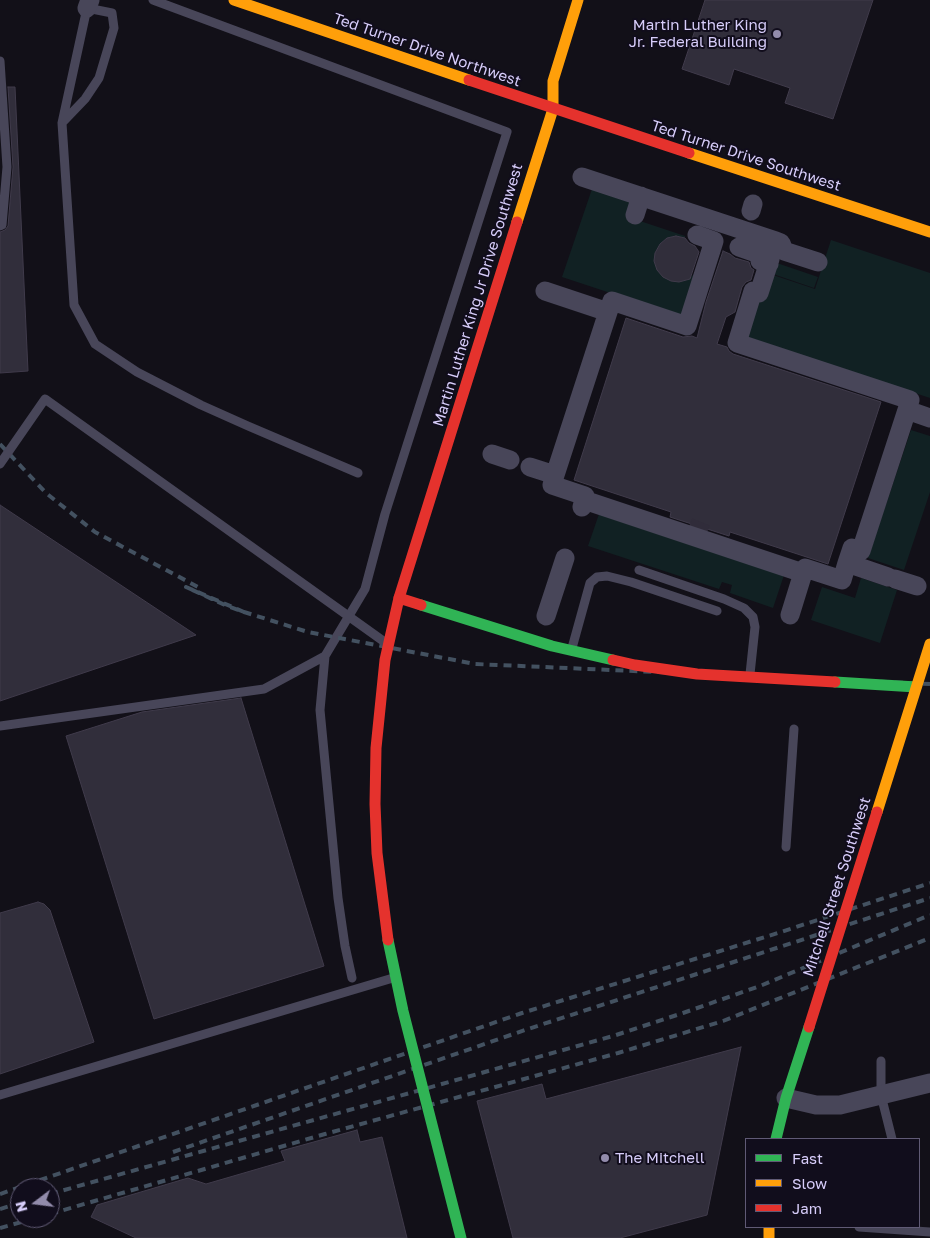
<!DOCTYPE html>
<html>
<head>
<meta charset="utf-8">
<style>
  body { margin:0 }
  #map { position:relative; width:930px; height:1238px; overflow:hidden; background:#121018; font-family:"Golos Text",sans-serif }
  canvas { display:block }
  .legend { position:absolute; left:745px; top:1138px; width:175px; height:90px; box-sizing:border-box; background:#110d1c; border:1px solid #605a75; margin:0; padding:6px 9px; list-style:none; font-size:15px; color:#d7cdfa }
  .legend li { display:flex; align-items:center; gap:10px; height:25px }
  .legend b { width:25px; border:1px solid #605a75 }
  .north { position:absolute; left:10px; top:1178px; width:50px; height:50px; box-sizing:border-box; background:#110d1c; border:1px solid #605a75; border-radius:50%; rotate:255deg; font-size:14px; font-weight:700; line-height:20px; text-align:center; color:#d7cdfa }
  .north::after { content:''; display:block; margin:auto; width:18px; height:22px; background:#928bab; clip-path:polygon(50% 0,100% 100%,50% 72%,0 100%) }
</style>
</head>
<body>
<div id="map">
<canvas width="930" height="1238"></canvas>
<ul class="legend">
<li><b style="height:6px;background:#30b455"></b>Fast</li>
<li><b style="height:6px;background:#ff9f0a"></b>Slow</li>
<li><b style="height:6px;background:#e5322d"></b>Jam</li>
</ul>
<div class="north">N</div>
</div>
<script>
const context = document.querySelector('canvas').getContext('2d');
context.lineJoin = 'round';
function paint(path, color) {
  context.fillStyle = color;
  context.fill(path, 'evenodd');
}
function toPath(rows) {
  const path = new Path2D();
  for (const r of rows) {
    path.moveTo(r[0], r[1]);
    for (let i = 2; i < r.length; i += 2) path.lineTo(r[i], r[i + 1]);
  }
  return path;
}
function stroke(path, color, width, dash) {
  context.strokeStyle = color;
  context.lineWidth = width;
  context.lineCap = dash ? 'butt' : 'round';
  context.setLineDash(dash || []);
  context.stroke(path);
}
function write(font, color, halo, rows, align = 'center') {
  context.font = font + ' "Golos Text",sans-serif';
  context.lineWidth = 4;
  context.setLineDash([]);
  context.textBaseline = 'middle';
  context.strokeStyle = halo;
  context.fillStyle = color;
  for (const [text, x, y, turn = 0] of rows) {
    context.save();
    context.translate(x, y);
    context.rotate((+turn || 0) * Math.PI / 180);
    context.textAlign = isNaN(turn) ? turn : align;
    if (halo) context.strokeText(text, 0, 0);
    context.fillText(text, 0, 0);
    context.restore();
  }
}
const green = toPath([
  [593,186,637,200,631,218,685,236,685,238,676,236,667,238,660,244,655,253,687,280,693,275,698,268,683,317,562,277],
  [831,240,930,273,930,398,744,337,770,274,815,289],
  [774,262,818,277,814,288,770,273],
  [911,430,930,436,930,492,904,570,868,558],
  [599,514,784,575,773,608,730,593,732,585,722,582,719,589,588,546],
  [861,578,897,590,880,643,811,620,822,587,855,598]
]);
const building = toPath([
  [705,0,873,0,833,119,785,103,790,88,734,69,729,85,682,69,705,0],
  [8,87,15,87,28,371,0,373,0,232,5,230,8,226,13,167,8,87],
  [676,236,685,238,689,243,695,246,699,252,690,279,679,282,671,281,663,277,657,270,654,261,655,253,660,244,667,238,676,236],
  [723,251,730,254,735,258,749,262,751,268,754,270,751,280,746,282,742,287,735,312,726,317,717,344,727,347,729,351,733,354,881,402,828,564,730,532,729,536,670,517,671,512,574,480,626,318,683,337,692,336,697,338,706,302,723,251],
  [0,505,196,635,0,701,0,505],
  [241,698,324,966,154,1019,66,736,142,712,241,698],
  [38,902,44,904,50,910,94,1042,0,1074,0,913,38,902],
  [741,1047,707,1215,620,1238,513,1238,477,1101,542,1084,546,1099,741,1047],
  [357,1130,360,1142,382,1137,407,1238,136,1238,91,1217,97,1205,188,1178,206,1184,285,1161,281,1151,357,1130]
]);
const streetTunnel = toPath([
  [697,532,701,522]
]);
const lane = toPath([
  [153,0,507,132,385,514,365,589,325,656,320,710,338,898,345,946,352,978],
  [0,61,7,167,2,225,0,226],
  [62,123,85,99,99,78,114,28,112,13,87,8,62,123,74,305,95,344,137,372,201,405,248,426,358,473],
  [639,570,724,599,744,608,753,617,755,627,750,674],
  [572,648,590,583,597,577,607,576,631,582,717,611],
  [0,726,264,689,325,656],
  [786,847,794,729],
  [881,1061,881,1095,892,1139],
  [0,1095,393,978],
  [859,1227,930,1232]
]);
const street = toPath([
  [87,8,90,0],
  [582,177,776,241,775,244],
  [751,211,753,204],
  [635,215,641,196],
  [776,241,781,243,784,251,818,262],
  [739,247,762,255,760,261,769,264],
  [770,259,759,293,753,291,737,343,910,400,907,410],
  [545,291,608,312,612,301,687,326,714,241,697,235],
  [492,454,510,460],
  [530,467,555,475,608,312],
  [555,475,552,485,585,496,582,507],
  [584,500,803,573,790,615],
  [847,563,852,548,861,551,907,410,930,418],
  [803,573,805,568,842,580,847,563,888,577],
  [895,579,917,586],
  [546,616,565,558],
  [786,1098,816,1105,840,1105,930,1083]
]);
const fast = toPath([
  [776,1139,786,1098,809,1027]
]);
const slow = toPath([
  [234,0,469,80],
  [689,153,930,232],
  [517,222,553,109,553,81,578,0],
  [769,1227,769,1238]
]);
const jam = toPath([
  [469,80,689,153],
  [399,598,517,222]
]);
const rail = toPath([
  [0,444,46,493,95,532,198,587],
  [244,612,186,587,227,606,244,612,308,632,475,664,930,684],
  [173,1152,525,1030,930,898],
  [0,1194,522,1013,781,932,930,883],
  [50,1194,613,1036,683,1013,760,986,930,915],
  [0,1209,20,1203],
  [50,1214,325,1134,618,1053,723,1021,930,938],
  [0,1228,36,1218]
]);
const laneBridge = toPath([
  [0,464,45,399,386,643]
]);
const fastBridge = toPath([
  [421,605,552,646,613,660],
  [835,682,916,687],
  [388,940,403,1011,461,1238]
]);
const slowBridge = toPath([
  [877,812,930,644]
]);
const jamBridge = toPath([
  [613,660,635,665,697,674,835,682],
  [388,940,377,853,375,804,376,748,385,660,399,598,421,605],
  [809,1027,877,812]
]);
const markers = [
  [777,34,5,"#928bab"],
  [605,1158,5,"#928bab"]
];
const poiNames = [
  ["Martin Luther King",767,25],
  ["Jr. Federal Building",767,42],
  ["The Mitchell",615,1158,"left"]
];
const streetNames = [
  ["Ted Turner Drive Northwest",427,50,19],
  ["Ted Turner Drive Southwest",746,156,18],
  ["Martin Luther King Jr Drive Southwest",478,295,-73],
  ["Mitchell Street Southwest",837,887,-72]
];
paint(green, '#112123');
paint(building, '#312e3b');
stroke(building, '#403b4b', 1);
stroke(streetTunnel, '#302c3a', 19, [19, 9]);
stroke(lane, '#484659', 9);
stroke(street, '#484659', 19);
stroke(fast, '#30b455', 11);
stroke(slow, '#ff9f0a', 11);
stroke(jam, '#e5322d', 11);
stroke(rail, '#435160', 4, [8, 6]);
stroke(laneBridge, '#484659', 9);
stroke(fastBridge, '#30b455', 11);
stroke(slowBridge, '#ff9f0a', 11);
stroke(jamBridge, '#e5322d', 11);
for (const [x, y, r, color] of markers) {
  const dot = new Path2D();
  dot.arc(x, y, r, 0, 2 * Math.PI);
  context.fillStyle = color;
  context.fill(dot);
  stroke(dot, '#110d1c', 2);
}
write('15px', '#d7cdfa', '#110d1c', poiNames, 'right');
write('15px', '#d7cdfa', '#110d1c', streetNames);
</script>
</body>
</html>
